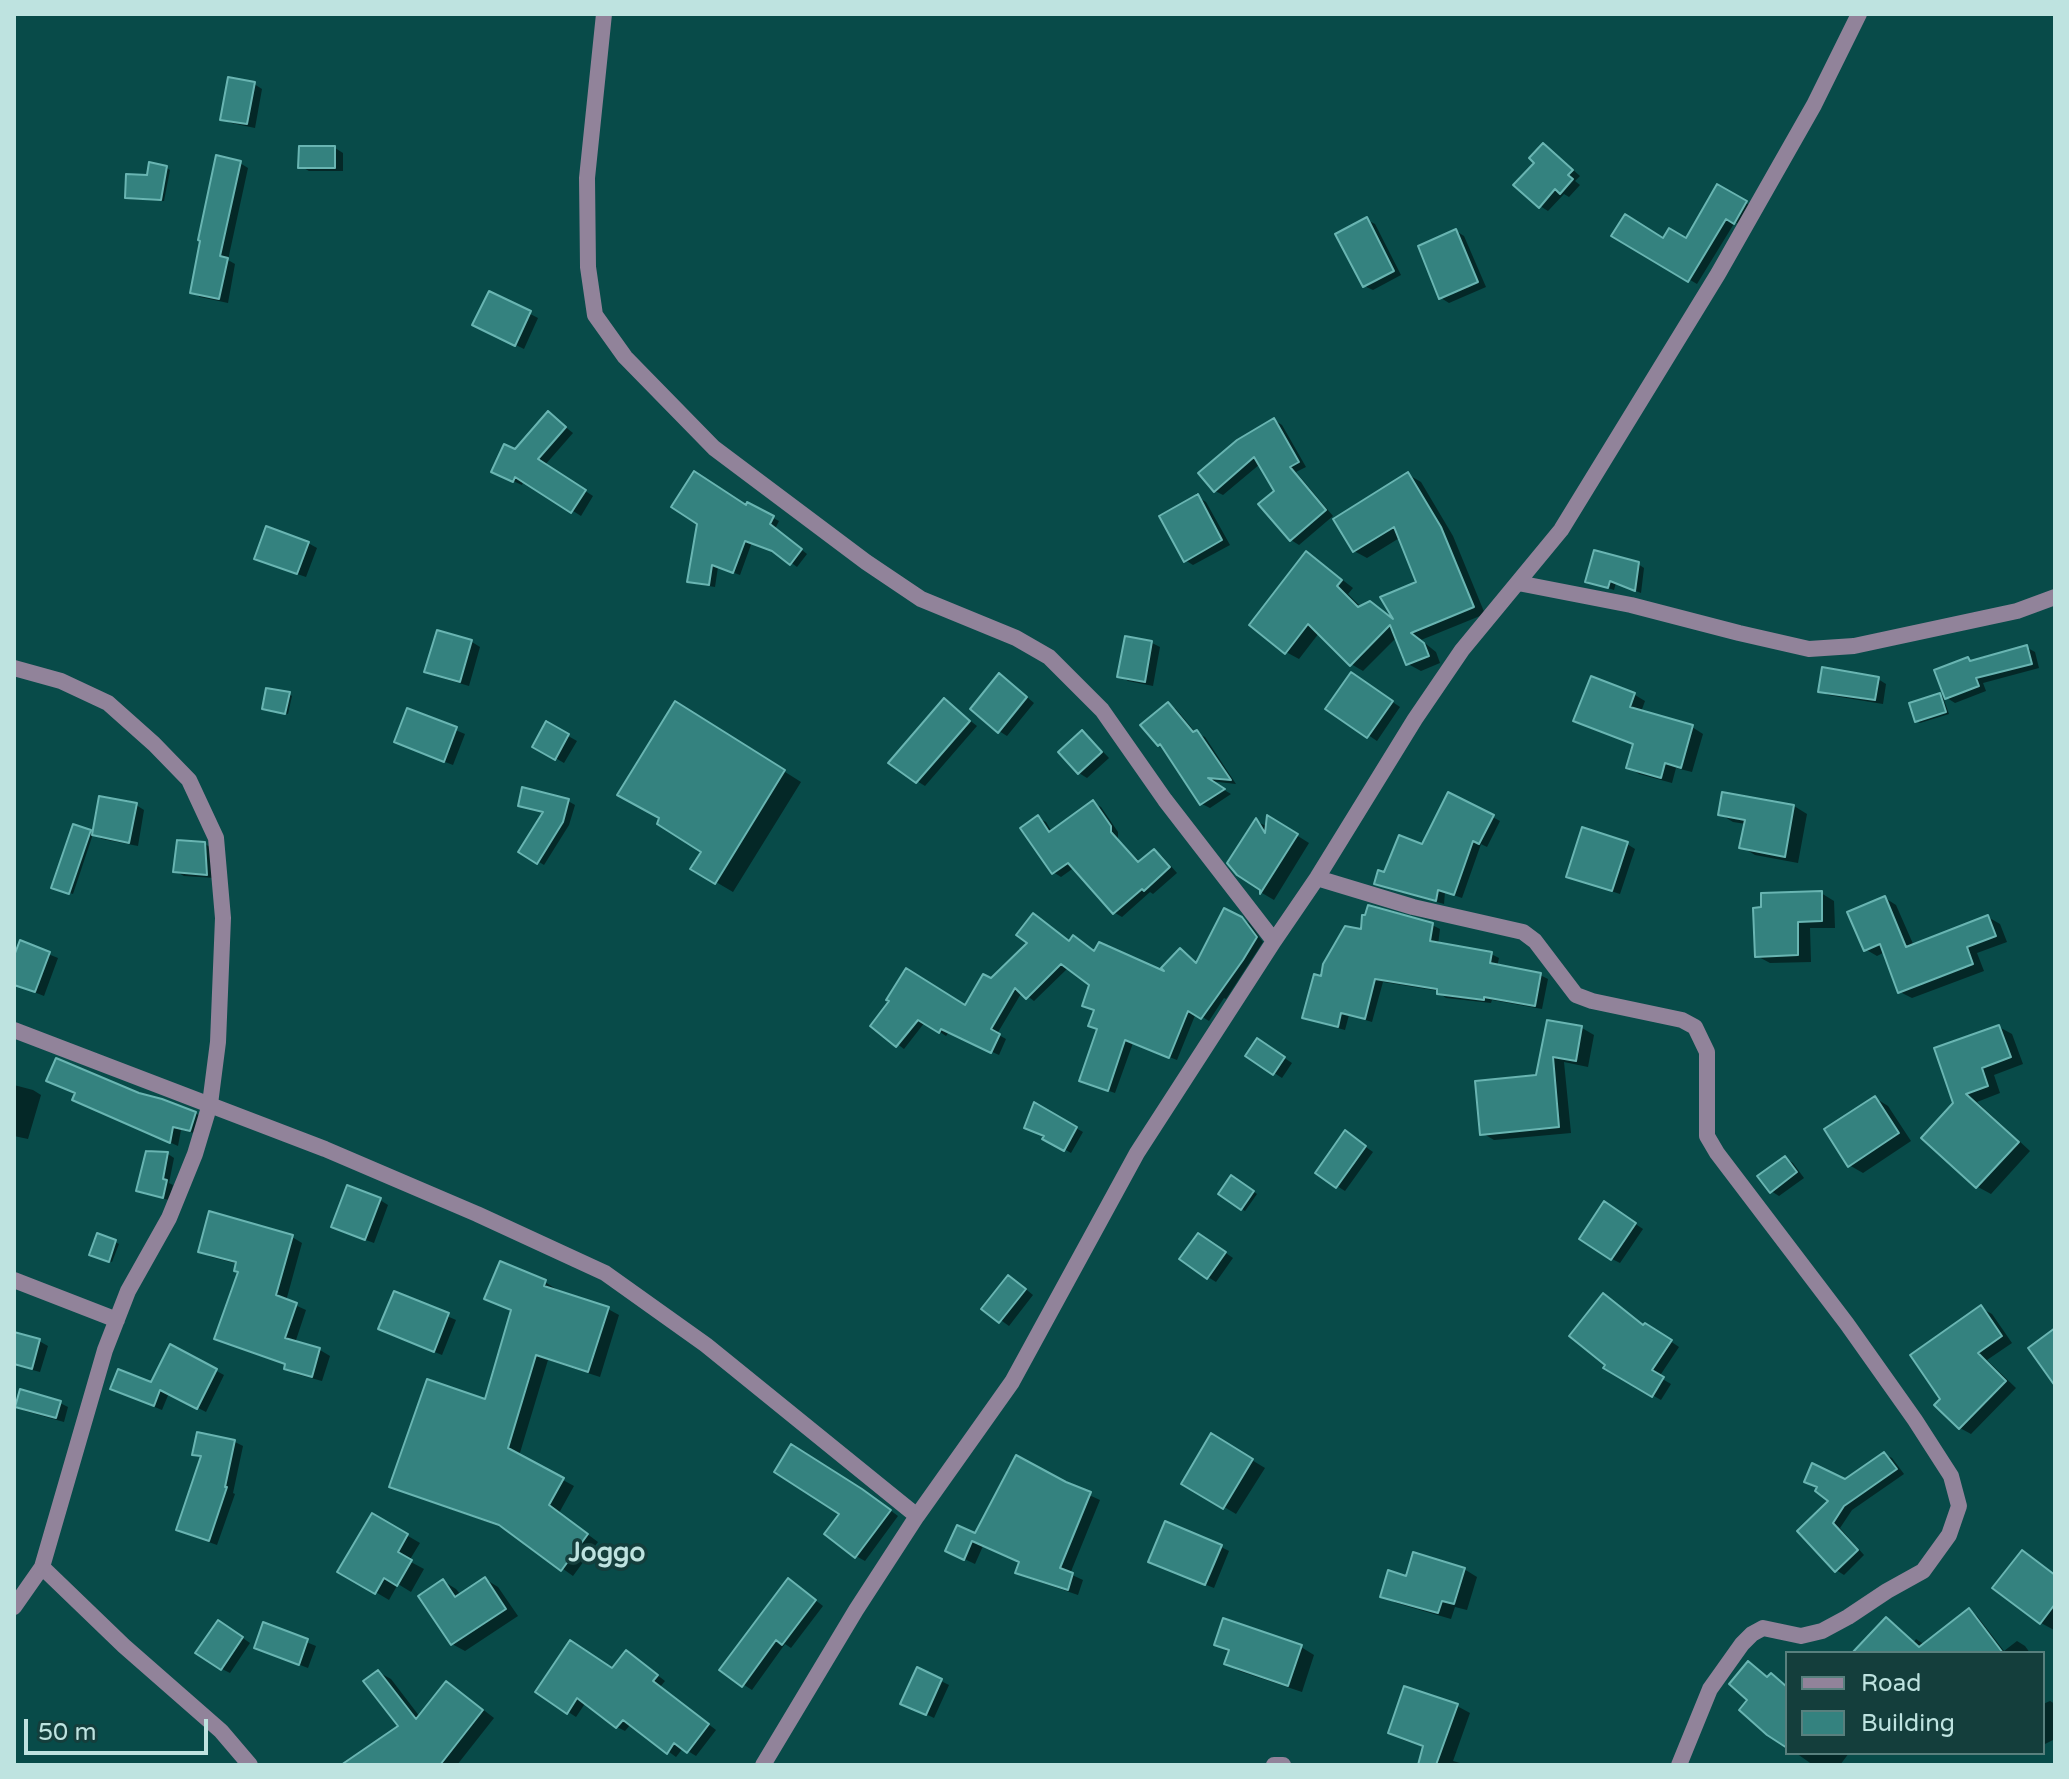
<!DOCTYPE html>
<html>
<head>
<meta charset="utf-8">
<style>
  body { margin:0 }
  #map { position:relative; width:2069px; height:1779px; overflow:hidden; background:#084b49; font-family:"Varela Round",sans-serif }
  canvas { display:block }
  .frame { position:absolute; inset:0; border:16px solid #bee3e0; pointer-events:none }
  .legend { position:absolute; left:1785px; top:1651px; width:260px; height:104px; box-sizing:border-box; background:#143e3c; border:2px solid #58807e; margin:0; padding:10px 14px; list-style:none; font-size:24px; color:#bee3e0 }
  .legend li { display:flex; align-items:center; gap:16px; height:40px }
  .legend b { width:40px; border:2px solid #58807e }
  .scale { position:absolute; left:24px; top:1719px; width:184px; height:36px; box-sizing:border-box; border:4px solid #bee3e0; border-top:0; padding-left:10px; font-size:24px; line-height:28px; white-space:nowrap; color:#bee3e0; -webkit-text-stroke:6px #143e3c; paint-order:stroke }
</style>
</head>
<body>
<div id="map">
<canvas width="2069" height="1779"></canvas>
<div class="frame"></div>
<ul class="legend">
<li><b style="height:10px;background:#91839a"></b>Road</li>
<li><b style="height:22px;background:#34827f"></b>Building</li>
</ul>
<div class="scale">50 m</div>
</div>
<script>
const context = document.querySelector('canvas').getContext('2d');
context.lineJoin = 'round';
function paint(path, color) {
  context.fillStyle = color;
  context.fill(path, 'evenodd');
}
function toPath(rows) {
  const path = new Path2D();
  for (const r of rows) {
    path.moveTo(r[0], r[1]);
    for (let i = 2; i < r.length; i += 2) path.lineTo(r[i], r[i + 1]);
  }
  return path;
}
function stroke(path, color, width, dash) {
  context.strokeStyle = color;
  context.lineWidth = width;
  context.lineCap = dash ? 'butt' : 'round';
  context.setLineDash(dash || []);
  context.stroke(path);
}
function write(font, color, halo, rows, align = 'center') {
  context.font = font + ' "Varela Round",sans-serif';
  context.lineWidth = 7;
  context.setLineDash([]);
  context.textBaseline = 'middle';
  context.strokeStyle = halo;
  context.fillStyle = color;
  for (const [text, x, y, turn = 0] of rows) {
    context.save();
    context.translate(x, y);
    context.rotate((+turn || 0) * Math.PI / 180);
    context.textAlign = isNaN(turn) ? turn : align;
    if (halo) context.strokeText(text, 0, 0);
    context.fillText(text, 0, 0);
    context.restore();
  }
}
const shadow = toPath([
  [254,84,262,89,255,128,231,123,223,119],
  [1543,146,1551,150,1580,176,1575,181,1580,185,1569,197,1564,194,1548,211,1540,206,1536,163],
  [335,148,343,153,343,171,309,171,300,166],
  [240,163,248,168,228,260,235,264,228,303,200,297,192,292],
  [167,168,170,170,164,201,130,199,127,197,148,177],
  [1718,187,1753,207,1742,226,1735,222,1697,284,1614,235,1687,240],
  [1367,220,1375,224,1401,275,1373,290,1364,286],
  [1456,231,1464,236,1486,287,1449,303,1441,298],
  [490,293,538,318,524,349,483,329],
  [548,413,573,433,545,465,593,496,581,516,524,480,522,485,502,476,515,452],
  [1274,420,1282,425,1306,467,1296,472,1333,516,1299,545,1291,540,1277,491,1260,464,1223,495,1215,491],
  [1409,475,1421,482,1453,536,1485,614,1421,640,1436,652,1440,663,1421,671,1408,664,1397,637,1363,671,1351,664,1319,633,1299,659,1286,652,1318,561,1353,588,1348,594,1361,607,1370,604,1396,621,1419,583,1401,537,1367,558,1354,551],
  [1198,497,1206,502,1230,545,1193,565,1185,560],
  [748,505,779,521,775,529,807,554,797,567,777,552,752,542,740,575,718,567,715,587,696,584,690,580],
  [308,543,317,548,306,577,265,563,257,558],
  [1638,564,1644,568,1641,593,1616,583,1614,590,1587,581],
  [438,633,472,642,480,647,469,686,435,676,427,672],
  [1152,643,1160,647,1153,686,1128,681,1120,676],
  [2026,647,2035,652,2039,668,1983,683,1986,691,1955,703,1947,698,1968,659,1972,662],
  [1359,679,1400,707,1377,741,1328,708],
  [1592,679,1635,695,1645,701,1641,712,1692,727,1703,734,1692,772,1676,768,1672,783,1639,774,1628,767,1635,745,1587,727,1576,721],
  [1878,679,1886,684,1883,704,1828,695,1820,691],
  [1008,681,1034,703,1007,736,999,731],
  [289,694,292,696,288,714,264,708],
  [1940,695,1943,697,1949,714,1920,723,1917,721],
  [945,701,977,726,925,786,917,781],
  [1168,704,1176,709,1196,733,1205,737,1236,784,1209,781,1231,794,1210,808,1202,804,1164,747,1159,744],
  [408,710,465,734,453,765,404,746],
  [693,714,801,782,733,892,716,882,703,851],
  [547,724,577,741,564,763,535,746],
  [1082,733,1090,738,1109,758,1087,778,1079,773],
  [1449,794,1500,821,1487,847,1481,844,1462,898,1445,892,1444,904,1384,887,1377,883,1423,846],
  [568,801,575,805,569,825,544,865,521,851,545,813,520,805],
  [1093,803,1101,807,1118,832,1118,839,1141,863,1154,851,1162,856,1177,873,1153,894,1150,892,1122,917,1115,913,1075,867,1061,877,1053,872,1038,818,1046,822,1052,832],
  [136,805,144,810,138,846,102,839,93,834,73,894,57,889,90,832,94,834],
  [1794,806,1807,814,1798,863,1755,855,1742,847,1746,824,1733,822,1720,814],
  [1269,818,1309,843,1274,900,1262,893,1256,821,1268,827],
  [205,844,213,849,215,878,184,876,175,871],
  [1627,844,1635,849,1620,894,1577,880,1569,876],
  [1821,893,1834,901,1835,928,1810,928,1811,962,1770,963,1757,956],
  [1885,898,1896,905,1914,946,1988,917,2000,924,2007,942,1977,953,1984,971,1912,998,1900,992,1885,952,1877,956,1865,949],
  [1241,919,1249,923,1263,942,1226,999,1224,998,1209,1021,1196,1013,1177,1060,1133,1043,1115,1093,1089,1084,1099,1029,1092,985,1069,967,1034,1001,1022,992,997,1034,1006,1039,999,1055,949,1032,946,1036,925,1022,904,1049,873,1026,965,1008,991,981,1070,943,1096,953,1171,977,1180,950,1198,964],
  [1432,925,1440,929,1438,945,1491,954,1499,958,1497,967,1540,975,1548,979,1542,1009,1492,1000,1491,1003,1446,998,1439,993,1439,991,1383,982,1372,1022,1349,1015,1345,1030,1312,1021,1305,1017,1322,978,1362,931],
  [21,943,58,958,44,996,14,984,14,962],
  [1549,1022,1582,1028,1594,1035,1588,1067,1564,1062,1571,1133,1494,1140,1482,1133,1538,1077],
  [1999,1027,2012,1034,2023,1064,1994,1075,2000,1093,1977,1102,2030,1151,1991,1194,1978,1187,1924,1138,1956,1104],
  [1266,1046,1292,1063,1282,1078,1248,1056],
  [14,1085,33,1090,41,1095,28,1139,14,1136],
  [139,1094,195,1113,204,1118,199,1134,181,1130,178,1146,83,1103],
  [1875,1098,1888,1106,1911,1141,1863,1173,1849,1165],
  [1035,1105,1083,1132,1071,1153,1045,1138],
  [1353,1138,1373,1152,1345,1191,1337,1186],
  [148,1153,168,1154,174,1158,169,1183,173,1185,169,1200,145,1194,138,1190],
  [1785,1158,1793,1163,1804,1178,1779,1196,1771,1191],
  [1231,1177,1257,1194,1245,1211,1220,1194],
  [380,1200,388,1205,374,1243,342,1231],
  [1613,1209,1643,1229,1620,1263,1612,1259],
  [292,1237,302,1243,286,1301,306,1310,295,1343,320,1350,330,1356,322,1381,296,1374,286,1368,287,1365,227,1344,217,1338,240,1272,238,1264,211,1257,200,1251],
  [1207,1240,1233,1258,1216,1282,1208,1277],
  [115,1242,119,1244,112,1262,95,1256],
  [545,1282,556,1289,555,1292,608,1309,619,1315,600,1377,548,1360,519,1456,574,1486,559,1513,598,1542,573,1576,507,1529,403,1492,392,1486,486,1402],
  [1017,1282,1033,1295,1009,1326,984,1308],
  [395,1293,456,1320,442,1355,389,1333],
  [1981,1308,1992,1314,2012,1343,1987,1360,2016,1388,1971,1434,1960,1428,1943,1399],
  [1645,1327,1654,1330,1679,1347,1659,1377,1671,1384,1661,1400,1605,1368],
  [14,1334,39,1341,48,1346,40,1372,14,1365],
  [171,1347,224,1375,206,1412,169,1393,162,1410,121,1393,152,1385],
  [60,1403,68,1407,64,1422,25,1411,17,1406],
  [1212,1436,1265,1468,1236,1514,1184,1483],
  [235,1442,243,1446,233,1493,235,1494,217,1545,186,1534,178,1529,202,1458,195,1454],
  [1884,1454,1892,1458,1904,1474,1852,1510,1840,1528,1864,1555,1844,1575,1836,1570,1832,1501,1846,1481],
  [1065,1484,1100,1500,1070,1574,1083,1580,1078,1595,1028,1578,1017,1572,1021,1562,983,1546,975,1564,958,1556,976,1535],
  [871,1496,898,1516,865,1561,856,1556],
  [372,1515,420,1543,409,1561,424,1569,411,1592,398,1584,389,1600,340,1571],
  [1221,1547,1229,1551,1214,1588,1159,1566],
  [2022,1552,2055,1575,2054,1630,2041,1623,1995,1588],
  [1464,1569,1477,1577,1467,1610,1455,1607,1451,1619,1396,1603,1383,1596,1407,1578],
  [485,1579,498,1587,518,1616,465,1651,452,1644,443,1581,456,1589,461,1595],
  [797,1586,823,1606,791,1648,785,1644,752,1690,721,1670],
  [1969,1611,1977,1616,2004,1651,2017,1641,2025,1646,2030,1653,1872,1653,1886,1619,1895,1624,1914,1642,1916,1639,1925,1645],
  [265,1625,316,1646,308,1668,264,1651],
  [227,1627,250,1643,230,1673,222,1669],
  [1216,1644,1301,1647,1314,1655,1302,1692,1239,1671,1226,1663,1230,1653],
  [635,1658,665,1681,660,1687,716,1730,696,1756,683,1748,676,1757,631,1724,625,1731,617,1727,586,1702,576,1717,538,1692,613,1670],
  [378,1672,391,1679,420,1717,447,1684,459,1691,494,1718,457,1765,351,1765,401,1726],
  [941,1681,949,1685,934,1718,911,1707],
  [2050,1701,2055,1704,2055,1739,2043,1745,2043,1704],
  [1457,1706,1470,1713,1453,1761,1467,1765,1420,1765,1424,1747,1403,1740,1390,1732],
  [1796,1753,1849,1753,1840,1765,1813,1765]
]);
const building = toPath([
  [228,77,255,82,247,124,220,120,228,77],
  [1543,143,1573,170,1568,175,1573,179,1560,194,1555,189,1539,208,1513,185,1534,163,1529,158,1543,143],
  [299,146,335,146,335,168,298,168,299,146],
  [216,155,241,161,220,256,228,258,219,299,190,293,200,241,198,240,216,155],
  [149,162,167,166,161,200,125,198,126,174,147,175,149,162],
  [1717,184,1747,201,1734,224,1726,219,1688,282,1611,236,1625,214,1663,238,1669,228,1686,238,1717,184],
  [1367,217,1394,271,1363,287,1335,234,1367,217],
  [1456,229,1478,282,1439,299,1418,246,1456,229],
  [489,291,531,311,515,346,472,325,489,291],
  [548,411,566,427,538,459,586,490,571,513,515,477,513,482,491,472,504,444,515,449,548,411],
  [1274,418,1299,462,1290,467,1326,510,1290,541,1258,504,1274,491,1254,457,1214,492,1198,473,1237,440,1274,418],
  [694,471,746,505,747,502,774,516,770,524,802,549,790,565,772,551,745,541,733,573,712,565,709,585,687,582,697,524,671,507,694,471],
  [1408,472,1441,527,1474,607,1411,633,1424,643,1429,656,1406,665,1390,625,1350,666,1308,624,1285,654,1249,625,1306,551,1342,580,1337,586,1358,607,1370,601,1393,619,1380,597,1416,582,1394,527,1353,552,1333,519,1408,472],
  [1198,494,1222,540,1184,562,1159,516,1198,494],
  [266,526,309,542,297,574,254,559,266,526],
  [1594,550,1639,562,1635,591,1610,581,1608,588,1585,582,1594,550],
  [437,630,472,640,460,682,424,672,437,630],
  [1125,636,1152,641,1145,682,1117,677,1125,636],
  [2027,645,2032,664,1976,678,1979,686,1945,699,1934,670,1968,657,1970,661,2027,645],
  [1822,667,1879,677,1875,700,1818,692,1822,667],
  [1351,672,1393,701,1367,738,1325,709,1351,672],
  [999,673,1027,697,998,733,970,709,999,673],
  [1591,676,1635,693,1630,707,1693,725,1681,768,1665,763,1661,778,1626,768,1633,744,1573,721,1591,676],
  [266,688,290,692,285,714,262,709,266,688],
  [1940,693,1946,712,1915,722,1909,703,1940,693],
  [944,698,970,721,916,783,888,763,944,698],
  [675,701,785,770,715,884,690,869,701,852,657,824,659,818,617,795,675,701],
  [1168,702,1193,732,1197,730,1231,780,1208,778,1225,789,1200,805,1160,744,1158,746,1140,725,1168,702],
  [407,708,457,727,444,762,394,742,407,708],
  [546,721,569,734,555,760,532,747,546,721],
  [1082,730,1102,752,1078,774,1058,752,1082,730],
  [522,787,569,799,563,822,537,864,518,852,543,812,518,806,522,787],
  [1448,792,1494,815,1479,844,1473,841,1454,895,1438,890,1436,901,1374,884,1378,870,1384,872,1399,835,1422,844,1448,792],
  [1722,792,1794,805,1785,857,1739,848,1745,820,1718,815,1722,792],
  [99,796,137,803,129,843,92,835,99,796],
  [1093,800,1111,826,1111,832,1138,862,1154,849,1170,867,1144,891,1142,889,1113,914,1068,863,1052,874,1020,828,1038,815,1049,832,1093,800],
  [1267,815,1298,834,1260,894,1260,890,1237,875,1227,863,1256,818,1265,833,1267,815],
  [73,824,91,830,69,894,51,888,73,824],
  [1582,827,1628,842,1612,891,1566,877,1582,827],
  [177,840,205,842,207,875,173,872,177,840],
  [1822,891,1822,921,1798,922,1798,955,1755,957,1753,908,1761,907,1761,893,1822,891],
  [1885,896,1906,947,1988,915,1996,936,1967,947,1973,964,1898,993,1880,944,1864,951,1847,912,1885,896],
  [1368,905,1433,923,1430,941,1492,952,1490,963,1541,973,1535,1006,1484,997,1484,1000,1437,994,1437,989,1375,979,1365,1019,1341,1013,1338,1027,1302,1018,1314,974,1321,976,1323,964,1345,926,1361,929,1362,915,1365,915,1368,905],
  [1224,908,1242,917,1257,937,1243,960,1201,1019,1188,1011,1169,1058,1125,1040,1108,1091,1079,1081,1097,1029,1088,1026,1094,1010,1082,1006,1089,985,1061,964,1026,999,1015,988,991,1029,1000,1034,991,1053,941,1029,939,1033,918,1020,896,1047,870,1026,889,1001,886,1000,906,968,965,1005,983,974,991,978,1027,943,1016,935,1033,913,1069,941,1073,935,1094,951,1099,942,1164,971,1161,968,1180,948,1196,963,1224,908],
  [20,940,50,952,35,992,14,985,14,956,20,940],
  [1547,1020,1582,1026,1576,1061,1553,1057,1559,1127,1480,1135,1475,1081,1536,1075,1547,1020],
  [1999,1025,2011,1057,1982,1068,1988,1086,1966,1094,2019,1142,1976,1188,1921,1138,1953,1103,1934,1048,1999,1025],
  [1257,1038,1285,1057,1273,1075,1245,1056,1257,1038],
  [56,1058,139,1093,162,1099,196,1112,190,1131,173,1127,170,1143,72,1100,75,1093,46,1081,56,1058],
  [1875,1096,1899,1133,1848,1167,1824,1129,1875,1096],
  [1034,1102,1077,1127,1064,1151,1042,1139,1044,1136,1024,1128,1034,1102],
  [1345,1130,1366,1146,1336,1188,1315,1173,1345,1130],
  [146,1151,168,1152,163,1179,167,1180,163,1198,136,1191,146,1151],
  [1785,1156,1797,1172,1770,1193,1757,1176,1785,1156],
  [1231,1175,1254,1191,1241,1210,1218,1194,1231,1175],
  [347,1185,381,1198,365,1240,331,1227,347,1185],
  [1604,1201,1636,1223,1611,1260,1579,1239,1604,1201],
  [209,1211,293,1235,276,1295,297,1303,285,1338,320,1348,312,1377,284,1369,285,1364,214,1339,238,1272,234,1271,236,1262,198,1252,209,1211],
  [97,1233,116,1240,109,1262,89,1255,97,1233],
  [1198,1233,1226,1252,1207,1279,1179,1259,1198,1233],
  [500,1261,546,1280,544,1286,609,1307,588,1372,536,1355,508,1448,564,1478,549,1505,588,1534,561,1571,499,1525,389,1487,427,1379,485,1399,511,1310,484,1299,500,1261],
  [1008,1275,1026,1289,999,1323,981,1309,1008,1275],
  [394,1291,449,1313,434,1352,378,1329,394,1291],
  [1603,1293,1643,1325,1645,1323,1672,1340,1652,1370,1664,1377,1652,1397,1603,1368,1605,1365,1569,1336,1603,1293],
  [1981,1305,2002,1336,1978,1353,2006,1381,1959,1429,1934,1405,1940,1399,1910,1355,1981,1305],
  [2055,1328,2055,1386,2028,1348,2055,1328],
  [14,1332,40,1339,32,1369,14,1364,14,1332],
  [170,1344,217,1369,197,1409,160,1390,154,1406,110,1389,118,1369,151,1382,170,1344],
  [20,1389,61,1401,56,1418,15,1407,20,1389],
  [197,1432,235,1440,225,1487,227,1487,209,1541,176,1530,201,1456,192,1455,197,1432],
  [1211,1433,1253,1459,1223,1509,1181,1484,1211,1433],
  [791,1444,862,1489,891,1510,855,1558,824,1534,839,1514,774,1472,791,1444],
  [1884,1452,1897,1469,1844,1506,1833,1523,1858,1550,1835,1572,1797,1531,1828,1501,1815,1491,1817,1487,1804,1482,1812,1463,1845,1479,1884,1452],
  [1016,1455,1066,1482,1091,1492,1060,1568,1073,1573,1068,1590,1015,1573,1019,1562,972,1541,964,1560,945,1551,957,1525,975,1533,1016,1455],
  [372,1513,408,1534,398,1552,412,1560,397,1586,384,1578,375,1594,337,1572,372,1513],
  [1165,1521,1222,1545,1205,1585,1148,1562,1165,1521],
  [2022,1550,2055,1575,2055,1604,2040,1624,1992,1588,2022,1550],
  [1413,1552,1465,1568,1454,1604,1442,1601,1438,1613,1380,1597,1388,1570,1406,1576,1413,1552],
  [485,1577,506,1609,451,1645,418,1596,443,1579,455,1597,485,1577],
  [788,1578,816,1600,782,1645,776,1640,742,1687,719,1670,788,1578],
  [1969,1608,2003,1653,1852,1653,1886,1617,1919,1647,1969,1608],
  [1223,1618,1302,1645,1288,1686,1224,1664,1229,1650,1214,1645,1223,1618],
  [218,1620,243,1637,221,1670,195,1653,218,1620],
  [263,1622,308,1639,299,1665,254,1648,263,1622],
  [570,1640,612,1668,626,1650,658,1675,653,1681,709,1724,687,1753,674,1743,667,1754,623,1720,616,1728,577,1698,567,1714,535,1692,570,1640],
  [1748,1661,1767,1677,1771,1673,1787,1687,1787,1748,1767,1735,1739,1710,1747,1700,1729,1684,1748,1661],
  [917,1667,942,1679,926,1715,900,1704,917,1667],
  [378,1670,416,1719,446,1681,483,1710,440,1765,341,1765,398,1726,363,1681,378,1670],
  [1404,1686,1458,1704,1436,1765,1418,1765,1423,1746,1388,1733,1404,1686]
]);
const minor = toPath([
  [604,14,587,178,588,267,595,315,625,357,714,448,866,562,921,599,1016,638,1049,657,1102,710,1165,800,1274,941],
  [1518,583,1631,605,1739,633,1809,649,1854,646,2017,611,2055,597],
  [14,668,61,681,108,703,154,744,189,780,216,838,223,918,218,1042,210,1104,195,1154,169,1218,128,1291,105,1350,42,1567,14,1607],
  [1317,878,1413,907,1523,932,1535,941,1576,995,1592,1001,1682,1020,1695,1027,1707,1052,1707,1136,1717,1153,1847,1324,1915,1420,1951,1476,1959,1506,1949,1535,1923,1571,1887,1591,1848,1617,1822,1631,1801,1636,1763,1628,1752,1634,1742,1644,1710,1689,1679,1765],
  [14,1030,325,1149,477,1214,605,1273,706,1345,917,1516],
  [14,1280,117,1320],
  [42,1567,124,1646,221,1731,250,1765],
  [763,1765,856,1610,917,1516,1012,1382,1137,1153,1274,941,1317,878,1415,719,1462,650,1561,530,1718,274,1814,105,1859,14],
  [1274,1765,1283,1765]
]);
const quarterNames = [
  ["Joggo",607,1554]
];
paint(shadow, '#0007');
paint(building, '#34827f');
stroke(building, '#69b5b2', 2);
stroke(minor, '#91839a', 16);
write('bold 26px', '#bee3e0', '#143e3c', quarterNames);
</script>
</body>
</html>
